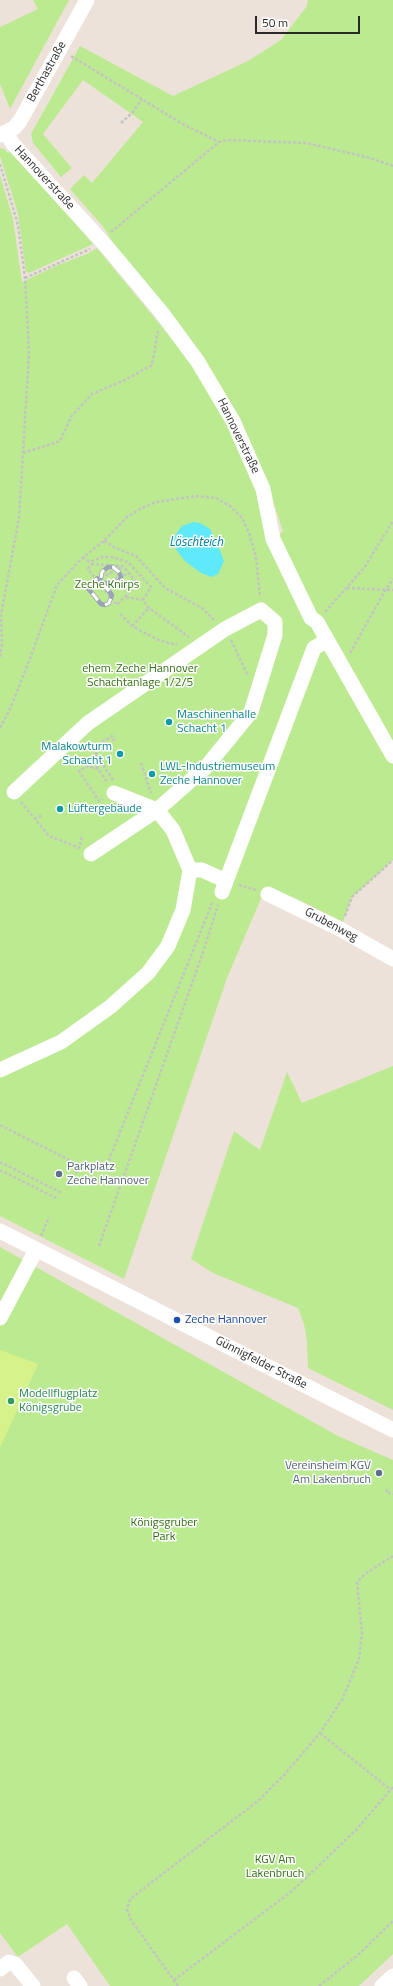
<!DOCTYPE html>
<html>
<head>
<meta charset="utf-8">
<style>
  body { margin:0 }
  #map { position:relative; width:393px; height:1986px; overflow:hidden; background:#ede2d9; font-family:"Titillium Web",sans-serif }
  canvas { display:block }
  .scale { position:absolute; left:255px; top:16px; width:105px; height:18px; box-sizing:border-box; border:2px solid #292929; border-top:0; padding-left:5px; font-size:12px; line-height:14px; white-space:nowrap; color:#292929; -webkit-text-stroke:3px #fff; paint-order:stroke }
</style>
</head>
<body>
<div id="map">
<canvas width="393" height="1986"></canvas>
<div class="scale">50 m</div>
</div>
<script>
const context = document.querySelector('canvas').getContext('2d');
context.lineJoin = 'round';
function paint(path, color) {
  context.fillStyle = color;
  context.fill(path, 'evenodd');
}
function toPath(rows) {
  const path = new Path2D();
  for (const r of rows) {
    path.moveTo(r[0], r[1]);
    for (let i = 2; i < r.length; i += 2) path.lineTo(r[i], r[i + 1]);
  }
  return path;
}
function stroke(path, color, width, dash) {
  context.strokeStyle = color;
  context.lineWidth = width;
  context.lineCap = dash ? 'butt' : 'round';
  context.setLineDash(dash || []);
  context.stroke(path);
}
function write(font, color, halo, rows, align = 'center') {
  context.font = font + ' "Titillium Web",sans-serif';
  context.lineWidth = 3;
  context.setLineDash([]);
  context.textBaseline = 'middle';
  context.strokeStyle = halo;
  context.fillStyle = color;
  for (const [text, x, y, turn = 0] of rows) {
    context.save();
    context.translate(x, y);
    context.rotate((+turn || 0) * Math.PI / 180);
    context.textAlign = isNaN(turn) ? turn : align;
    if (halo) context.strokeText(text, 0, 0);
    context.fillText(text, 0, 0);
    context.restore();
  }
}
const green = toPath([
  [33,0,69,0,10,109,0,84,0,27,38,9],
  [308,0,393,0,393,860,352,897,343,922,295,898,266,887,227,978,124,1279,0,1216,0,175,13,219,22,282,58,265,87,254,97,248,194,366,228,424,256,485,271,542,283,531,270,493,238,418,201,358,151,289,112,242,105,229,70,189,84,175,92,183,143,122,83,80,43,134,72,168,61,177,33,143,31,134,80,46,173,96,248,61,281,40,307,6],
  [0,148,4,149,8,153,12,151,93,244,29,273,26,272,18,214,0,156],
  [393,1066,393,1410,308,1368,307,1341,304,1324,298,1308,213,1273,191,1259,234,1131,260,1150,287,1072,302,1103],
  [0,1247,338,1436,393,1460,393,1954,359,1986,110,1986,67,1924,18,1957,0,1933]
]);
const pitch = toPath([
  [0,1350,38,1364,0,1448]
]);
const water = toPath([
  [193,522,200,523,210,529,217,543,224,561,218,574,211,577,201,573,185,561,177,551,173,542,176,534,182,526]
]);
const path = toPath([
  [71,56,181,123,219,142],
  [121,123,133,112,142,99],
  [0,164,18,225,25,278,29,354,19,518,1,615,2,645,0,658],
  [111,232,219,142,227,140,307,143,370,158,393,166],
  [25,278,90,249],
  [23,453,60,441,71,417,92,394,125,380,152,365,158,331],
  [104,541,116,548,136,556,165,588,202,608,214,620],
  [83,557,90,562,102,557,113,557,128,562,151,587,143,600,149,608,189,637],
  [91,564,123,566,137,583,117,605,88,569,91,564],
  [101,578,122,567],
  [105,583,129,573],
  [347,588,393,590],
  [126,597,143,600],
  [325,612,364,568,393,521],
  [120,614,132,626,158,640,177,645],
  [132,626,149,608],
  [231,640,248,676],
  [350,653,385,591,393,579],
  [0,728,10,709,28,664,57,585,81,559,104,541,127,517,142,508,156,502,197,496,216,498,230,506,242,518,249,533,256,557,260,597],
  [97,755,92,759,107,782],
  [141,763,151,793],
  [98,769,87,766,79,771,99,801,103,799],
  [113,780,96,754,98,745,112,736,114,741],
  [21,802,49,836,80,848],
  [34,819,43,815],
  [80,845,82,836],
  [239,885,256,890],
  [345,916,352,897,393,860],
  [0,1125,83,1167],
  [0,1162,62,1193],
  [0,1170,58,1199],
  [71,1176,83,1167,106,1167,213,901],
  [41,1236,49,1217],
  [99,1246,202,955,218,905],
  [387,1489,386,1492,393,1494],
  [320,1733,391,1790],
  [174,1980,292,1891,356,1830,393,1787],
  [178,1986,131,1920,127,1909,130,1899,258,1801,284,1775,320,1733,343,1698,359,1659,362,1633,357,1582,365,1574,393,1556],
  [319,1986,358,1955,393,1921]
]);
const minor = toPath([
  [6,133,13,144,107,247,162,313,198,362,233,421,263,489,273,539,311,618,317,622,393,756],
  [0,135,14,128,20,121,87,0],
  [14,792,88,723,225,629,261,610,275,622,275,635,251,712,206,767,157,810,91,854],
  [190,870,202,870,226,881],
  [222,892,314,648,326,641],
  [268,894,340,929,393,959],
  [0,1070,61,1042,110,1007,148,973,168,946,183,910,190,870,173,830,157,810,114,793],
  [0,1231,393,1430],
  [0,1318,36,1250],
  [0,1969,9,1962,15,1964,33,1986],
  [74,1978,80,1986],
  [382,1986,393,1976]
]);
const rail = toPath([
  [101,578,102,572,108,567,113,567,119,572,121,577,119,581,115,584,105,583],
  [90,584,98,578,112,595,109,603,105,605,101,604,87,587,90,584]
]);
const markers = [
  [169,722,4,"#0f9aa8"],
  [120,754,4,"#0f9aa8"],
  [152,774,4,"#0f9aa8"],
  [60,809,4,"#0f9aa8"],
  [59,1174,4,"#5c6f8a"],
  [177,1320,4,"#1a4fb4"],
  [11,1401,4,"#2e9e5b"],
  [379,1473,4,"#5c6f8a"]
];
const streetNames = [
  ["Berthastraße",47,72,-61],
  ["Hannoverstraße",44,178,47],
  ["Hannoverstraße",238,436,64],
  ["Grubenweg",331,925,28],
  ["Günnigfelder Straße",261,1363,27]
];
const parkNames = [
  ["Zeche Knirps",107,585],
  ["ehem. Zeche Hannover",140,669],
  ["Schachtanlage 1/2/5",140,683],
  ["Königsgruber",164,1523],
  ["Park",164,1537],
  ["KGV Am",275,1860],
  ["Lakenbruch",275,1874]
];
const cultureNames = [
  ["Maschinenhalle",177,715],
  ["Schacht 1",177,729],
  ["Malakowturm",112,747,"right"],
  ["Schacht 1",112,761,"right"],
  ["LWL-Industriemuseum",160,767],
  ["Zeche Hannover",160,781],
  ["Lüftergebäude",68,809]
];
const serviceNames = [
  ["Parkplatz",67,1167],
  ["Zeche Hannover",67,1181],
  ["Vereinsheim KGV",371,1466,"right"],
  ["Am Lakenbruch",371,1480,"right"]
];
const transitNames = [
  ["Zeche Hannover",185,1320]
];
const leisureNames = [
  ["Modellflugplatz",19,1394],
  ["Königsgrube",19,1408]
];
const waterNames = [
  ["Löschteich",196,543]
];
paint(green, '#bcea90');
paint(pitch, '#d6f38a');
paint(water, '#60e9fb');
stroke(path, '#c3c3c3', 2.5, [3, 2]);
stroke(minor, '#fff', 15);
stroke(rail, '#9ca3b6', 4.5);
stroke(rail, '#fff', 3, [9]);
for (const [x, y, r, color] of markers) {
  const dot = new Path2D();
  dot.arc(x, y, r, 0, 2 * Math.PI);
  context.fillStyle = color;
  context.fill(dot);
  stroke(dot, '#fff', 1.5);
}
write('12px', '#292929', '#fff', streetNames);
write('12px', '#326e12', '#fff', parkNames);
write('12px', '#0d838f', '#fff', cultureNames, 'left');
write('12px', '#4e5e75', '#fff', serviceNames, 'left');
write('12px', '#164399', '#fff', transitNames, 'left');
write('12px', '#27864d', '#fff', leisureNames, 'left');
write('italic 13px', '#0180a0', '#fff', waterNames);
</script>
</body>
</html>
